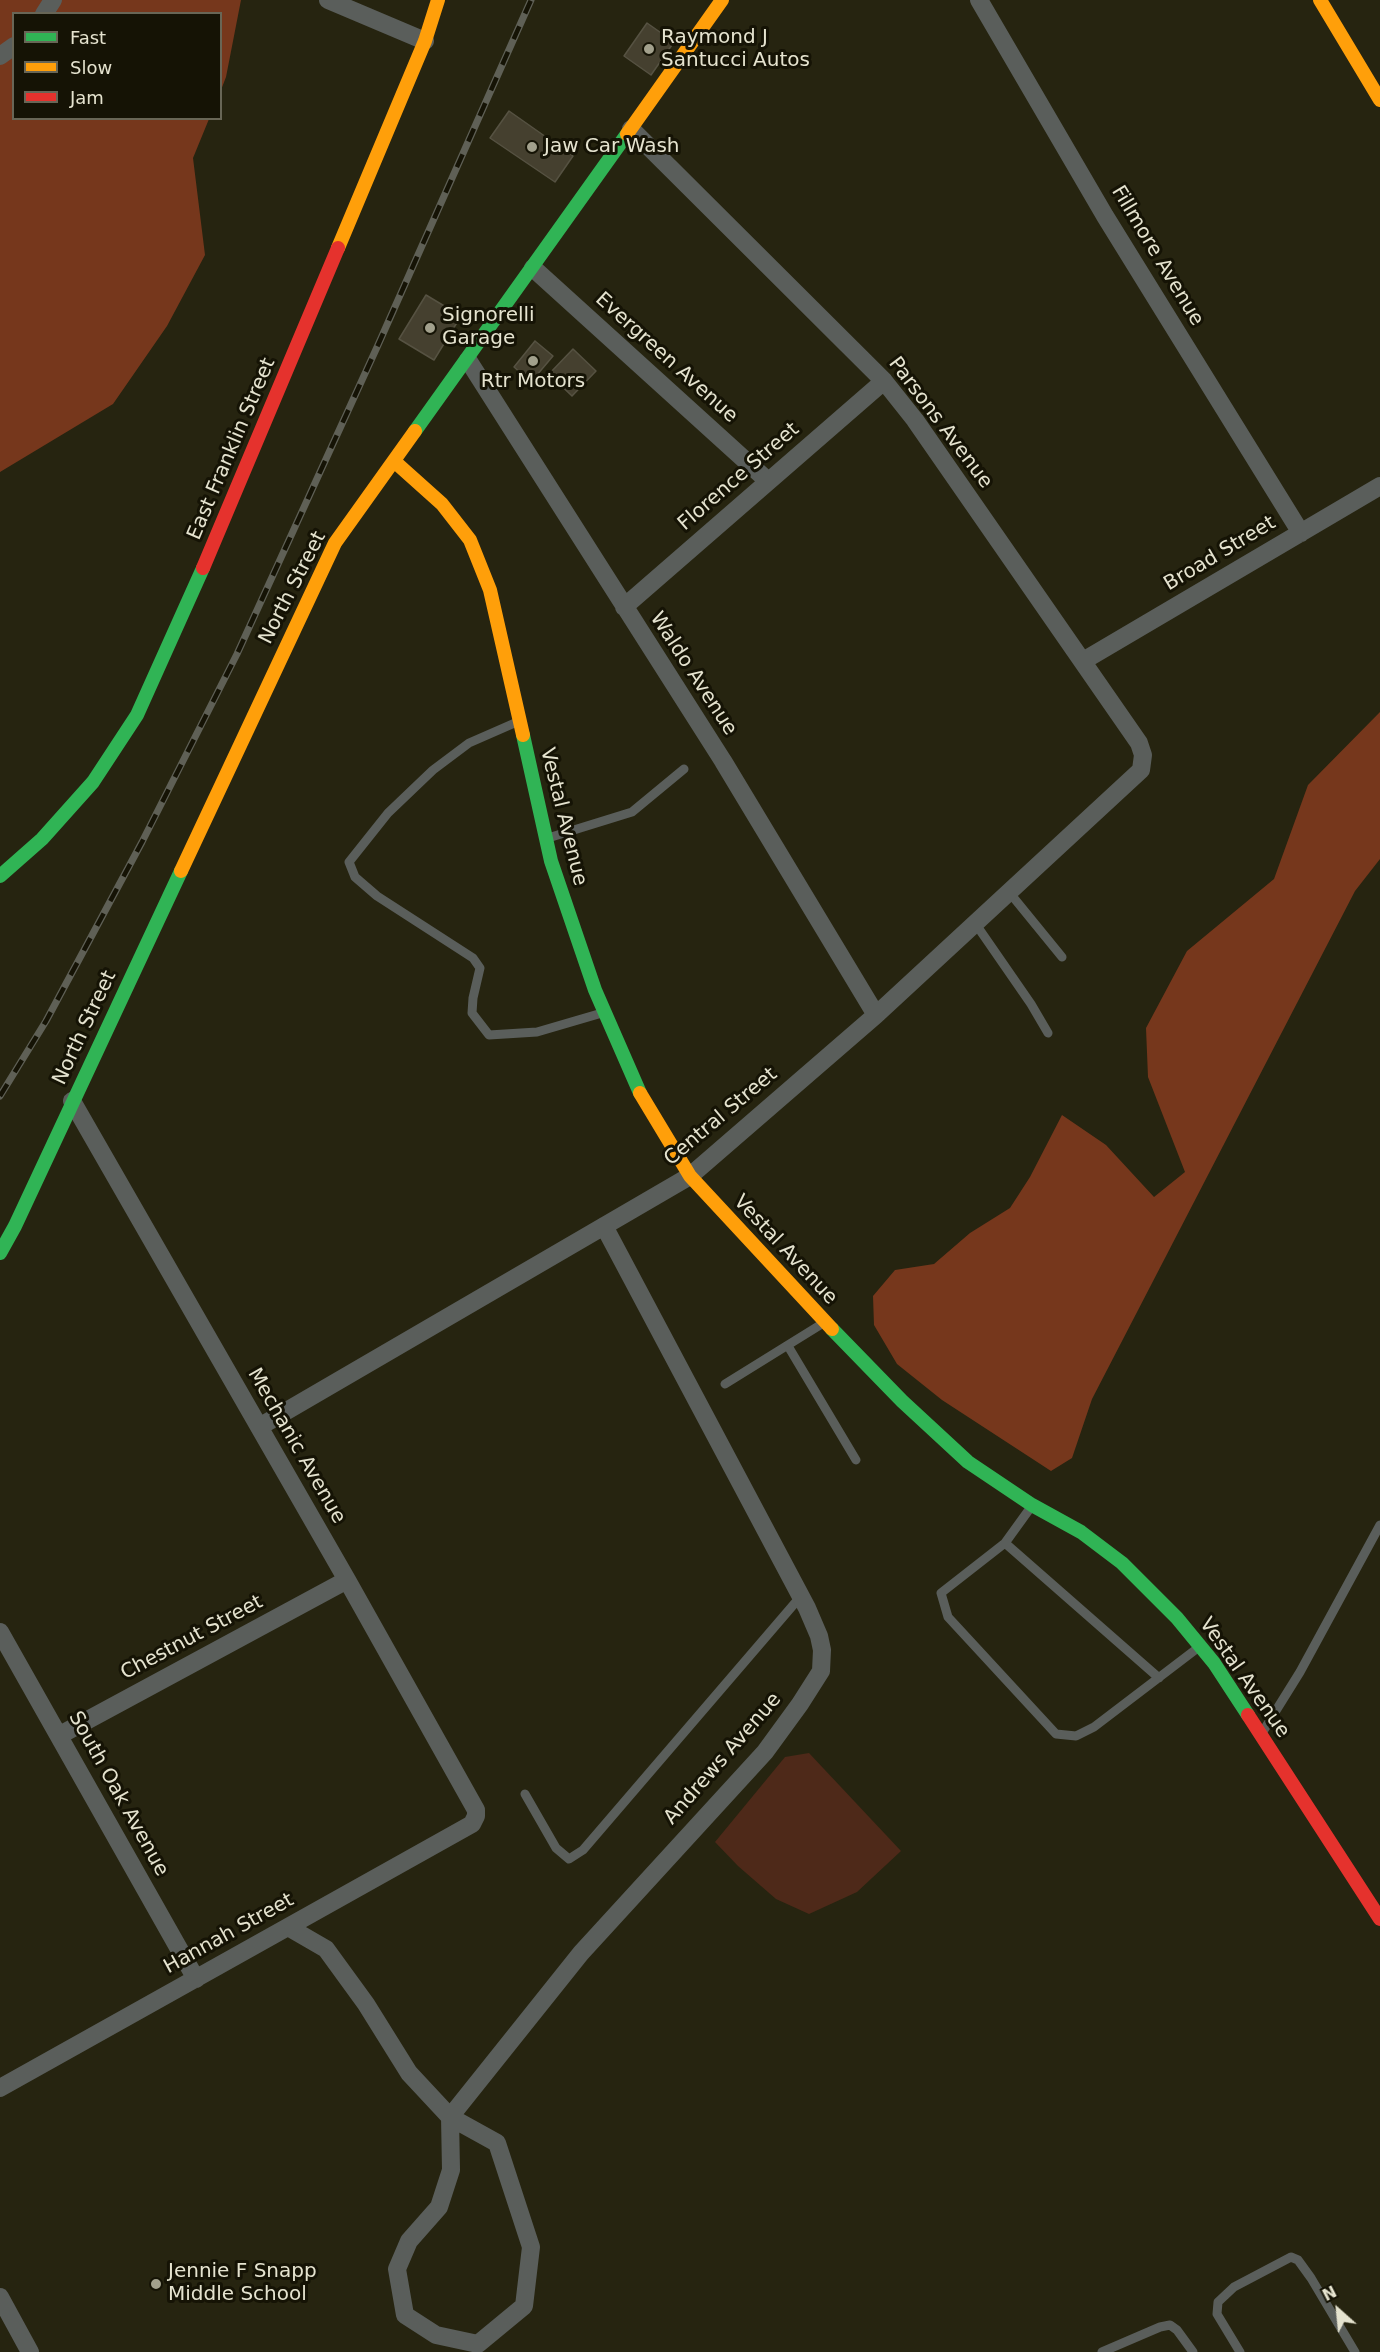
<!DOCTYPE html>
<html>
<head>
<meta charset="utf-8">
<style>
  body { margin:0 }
  #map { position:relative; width:1380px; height:2352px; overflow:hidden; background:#262410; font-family:"DejaVu Sans",sans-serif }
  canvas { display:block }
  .legend { position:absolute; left:12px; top:12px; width:210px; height:108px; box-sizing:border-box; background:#151305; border:2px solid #686656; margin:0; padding:8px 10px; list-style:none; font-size:18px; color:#e5e3cf }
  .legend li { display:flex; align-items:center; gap:12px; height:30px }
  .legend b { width:30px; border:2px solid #686656 }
  .north { position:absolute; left:1308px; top:2280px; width:60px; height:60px; -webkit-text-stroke:4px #151305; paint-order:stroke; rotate:333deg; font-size:16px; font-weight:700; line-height:24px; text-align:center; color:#e5e3cf }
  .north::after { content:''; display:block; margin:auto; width:21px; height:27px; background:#e5e3cf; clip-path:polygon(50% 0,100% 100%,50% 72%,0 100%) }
</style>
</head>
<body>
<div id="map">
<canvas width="1380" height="2352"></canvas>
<ul class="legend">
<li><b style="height:8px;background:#30b455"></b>Fast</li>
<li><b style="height:8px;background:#ff9f0a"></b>Slow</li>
<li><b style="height:8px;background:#e5322d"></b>Jam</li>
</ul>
<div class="north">N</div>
</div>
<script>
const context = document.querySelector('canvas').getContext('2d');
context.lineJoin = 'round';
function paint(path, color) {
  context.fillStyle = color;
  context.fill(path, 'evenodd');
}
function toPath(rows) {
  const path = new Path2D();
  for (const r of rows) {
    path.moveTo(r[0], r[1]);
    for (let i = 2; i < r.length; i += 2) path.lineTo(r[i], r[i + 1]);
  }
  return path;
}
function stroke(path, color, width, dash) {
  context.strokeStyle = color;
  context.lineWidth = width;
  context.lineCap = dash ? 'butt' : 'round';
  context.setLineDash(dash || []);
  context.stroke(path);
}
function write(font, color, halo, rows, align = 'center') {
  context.font = font + ' "DejaVu Sans",sans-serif';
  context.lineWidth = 6;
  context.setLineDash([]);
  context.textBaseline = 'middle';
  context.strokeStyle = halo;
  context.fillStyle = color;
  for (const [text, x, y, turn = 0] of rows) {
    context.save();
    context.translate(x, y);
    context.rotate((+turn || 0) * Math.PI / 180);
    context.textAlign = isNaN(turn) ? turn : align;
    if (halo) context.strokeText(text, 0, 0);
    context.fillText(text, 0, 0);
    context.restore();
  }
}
const green = toPath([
  [809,1753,901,1851,857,1892,809,1914,776,1899,738,1866,715,1842,785,1757]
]);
const forest = toPath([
  [0,0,241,0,226,77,221,90,220,14,14,14,14,118,209,119,193,158,205,255,167,326,113,404,0,472],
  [1380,712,1380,859,1355,891,1092,1399,1072,1458,1051,1471,942,1400,897,1364,874,1325,873,1296,895,1270,934,1264,970,1233,1010,1208,1030,1177,1062,1115,1106,1145,1154,1197,1185,1172,1148,1077,1146,1028,1187,951,1274,879,1308,785]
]);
const building = toPath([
  [647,23,674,42,651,75,624,56,647,23],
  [509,111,573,156,555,182,490,138,509,111],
  [426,295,461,316,434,360,399,339,426,295],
  [535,341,553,356,531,382,514,367,535,341],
  [573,349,596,371,572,396,549,374,573,349]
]);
const lane = toPath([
  [517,722,469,743,433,770,388,813,349,862,355,877,377,896,473,958,480,968,473,998,472,1013,489,1035,537,1032,602,1013],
  [548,838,632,812,684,769],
  [1009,892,1062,957],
  [975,923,1031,1004,1048,1033],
  [788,1346,856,1460],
  [725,1384,825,1322],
  [1031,1507,1005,1543,941,1593,948,1617,1056,1734,1076,1736,1094,1727,1199,1647],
  [1005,1543,1159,1678],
  [1262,1733,1300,1672,1380,1525],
  [525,1794,556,1848,569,1859,583,1850,801,1596],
  [1102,2352,1160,2327,1170,2325,1177,2330,1193,2352],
  [1240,2352,1217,2314,1218,2302,1234,2287,1291,2257,1298,2260,1311,2278,1355,2352]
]);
const street = toPath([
  [328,0,425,41],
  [979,0,1105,216,1301,533],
  [44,14,53,0],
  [0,56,14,46],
  [533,268,768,481],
  [468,360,723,761,876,1015],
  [624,607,884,381],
  [1083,661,1380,486],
  [259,1427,690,1176,876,1015,1141,770,1143,755,1139,743,915,420,884,381,631,129],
  [0,1632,196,1979],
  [60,1735,347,1580],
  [288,1927,326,1949,366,2004,409,2073,450,2117,497,2143,531,2247,524,2306,478,2344,436,2335,405,2315,397,2269,409,2241,439,2207,451,2170,450,2117],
  [0,2088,472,1824,476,1816,476,1810,347,1580,72,1101],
  [450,2117,581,1953,765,1752,800,1704,821,1671,822,1650,819,1636,807,1608,604,1226],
  [0,2297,30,2352]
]);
const fast = toPath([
  [415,431,627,134],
  [523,735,551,861,595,990,640,1093],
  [0,876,42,839,93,782,137,715,203,568],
  [0,1253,15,1226,181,871],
  [832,1329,902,1401,968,1462,1032,1505,1081,1532,1122,1563,1177,1618,1214,1663,1248,1715]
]);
const slow = toPath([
  [1320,0,1380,100],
  [627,134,722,0],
  [338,248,425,41,438,0],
  [394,461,442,504,470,540,490,590,523,735],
  [181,871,335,543,415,431],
  [640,1093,690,1176,832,1329]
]);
const jam = toPath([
  [203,568,338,248],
  [1248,1715,1380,1919]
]);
const rail = toPath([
  [0,1096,46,1021,142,842,237,654,378,345,531,0]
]);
const markers = [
  [649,49,6,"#a2a08c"],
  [532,147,6,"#a2a08c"],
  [430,328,6,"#a2a08c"],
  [533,361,6,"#a2a08c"],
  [156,2284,6,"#a2a08c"]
];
const poiNames = [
  ["Raymond J",661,38],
  ["Santucci Autos",661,61],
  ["Jaw Car Wash",544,147],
  ["Signorelli",442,316],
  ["Garage",442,339],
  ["Rtr Motors",533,382,"center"],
  ["Jennie F Snapp",168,2272],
  ["Middle School",168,2295]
];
const streetNames = [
  ["Fillmore Avenue",1157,256,59],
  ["Evergreen Avenue",666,358,42],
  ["Parsons Avenue",940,423,53],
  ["East Franklin Street",232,449,-67],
  ["Florence Street",739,477,-41],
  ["Broad Street",1220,554,-31],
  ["North Street",293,588,-63],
  ["Waldo Avenue",693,674,57],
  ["Vestal Avenue",563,817,76],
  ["North Street",85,1028,-65],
  ["Central Street",721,1117,-40],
  ["Vestal Avenue",785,1250,47],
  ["Mechanic Avenue",296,1446,60],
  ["Chestnut Street",192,1638,-28],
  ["Vestal Avenue",1244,1678,55],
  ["Andrews Avenue",723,1759,-49],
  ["South Oak Avenue",118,1794,61],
  ["Hannah Street",229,1934,-29]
];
paint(green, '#4e2919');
paint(forest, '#76371c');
paint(building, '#45402f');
stroke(building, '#565242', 1.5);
stroke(lane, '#5a5e5b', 9);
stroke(street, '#5a5e5b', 18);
stroke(fast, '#30b455', 14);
stroke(slow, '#ff9f0a', 14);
stroke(jam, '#e5322d', 14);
stroke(rail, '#5f6056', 7);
stroke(rail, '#151305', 4.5, [14]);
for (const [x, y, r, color] of markers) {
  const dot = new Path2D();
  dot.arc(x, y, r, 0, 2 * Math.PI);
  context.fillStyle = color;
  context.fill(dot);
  stroke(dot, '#151305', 2);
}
write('20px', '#e5e3cf', '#151305', poiNames, 'left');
write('20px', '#e5e3cf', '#151305', streetNames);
</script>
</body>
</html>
